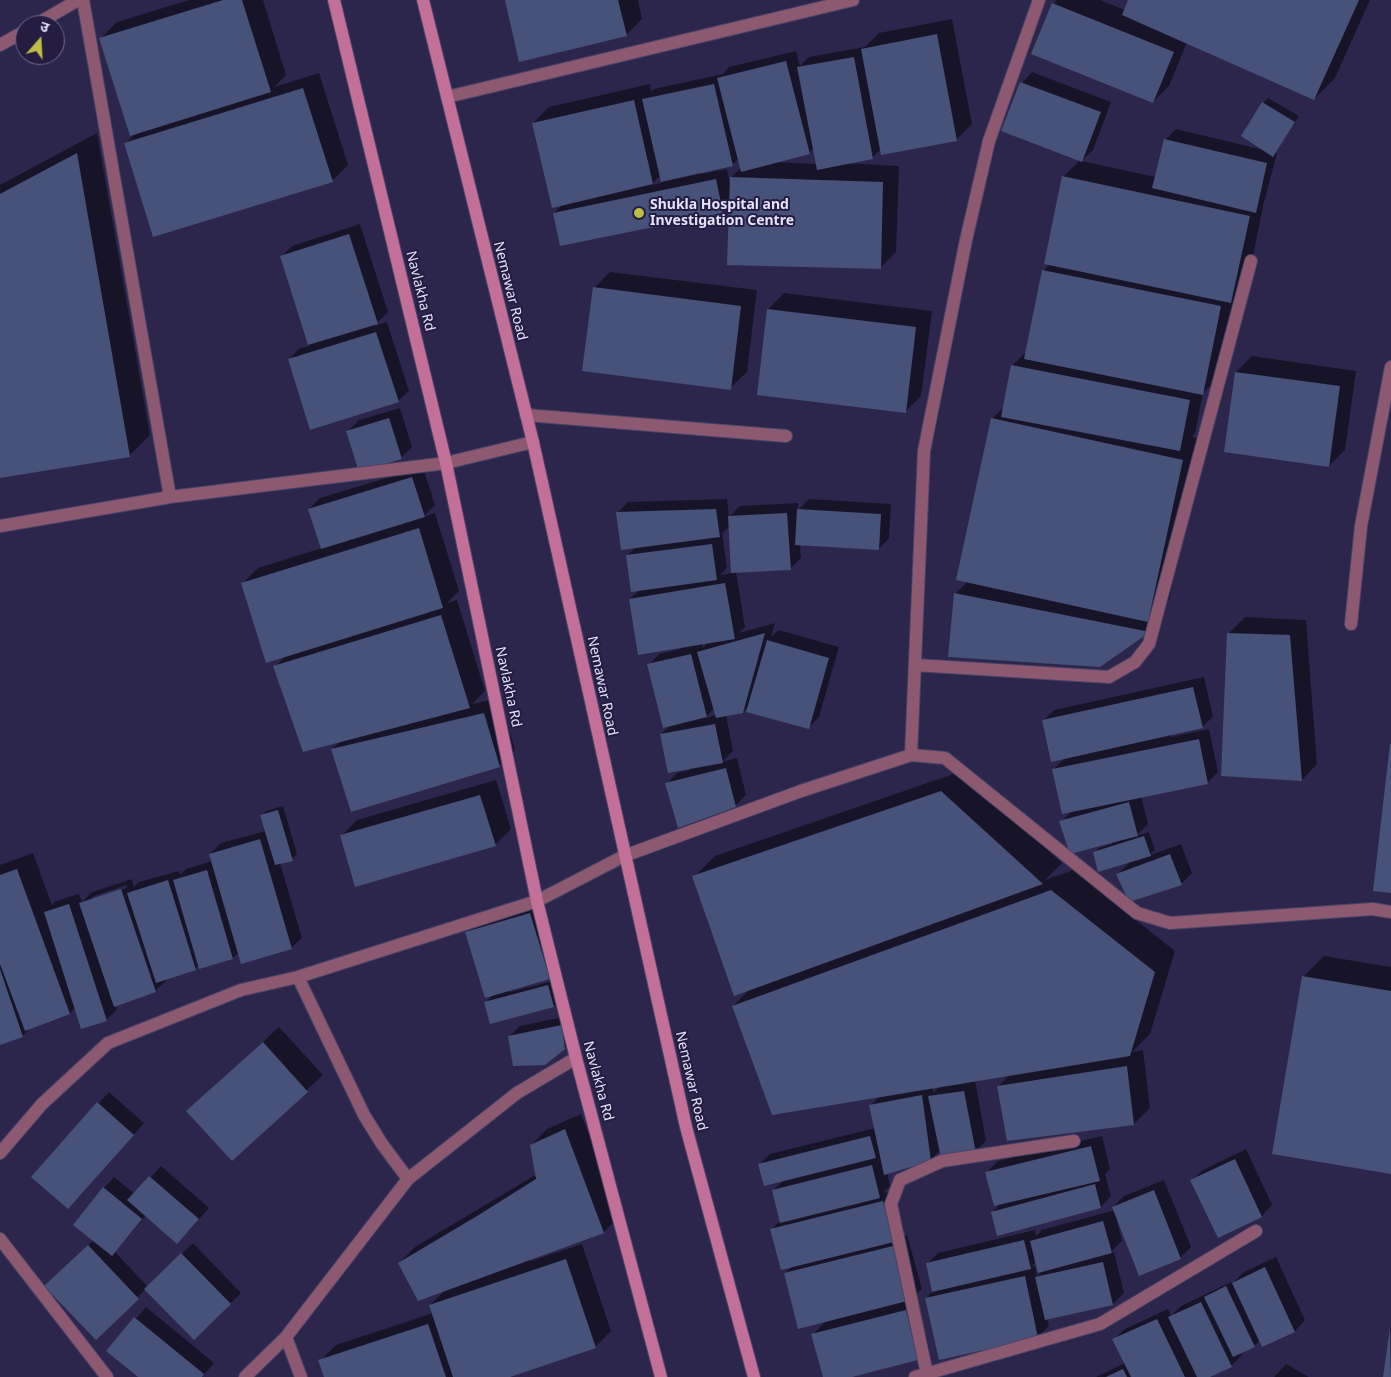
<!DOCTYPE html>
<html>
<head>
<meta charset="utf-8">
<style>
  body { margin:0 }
  #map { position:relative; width:1391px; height:1377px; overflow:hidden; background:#2d264c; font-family:"Noto Sans","Noto Sans Devanagari",sans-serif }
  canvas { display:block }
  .north { position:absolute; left:15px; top:15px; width:50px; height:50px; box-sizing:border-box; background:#241c41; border:1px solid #716b8b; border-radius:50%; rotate:19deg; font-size:14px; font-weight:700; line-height:20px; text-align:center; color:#e4e2fb }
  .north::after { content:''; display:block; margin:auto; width:18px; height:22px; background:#bcbf44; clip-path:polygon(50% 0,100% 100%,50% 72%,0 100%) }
</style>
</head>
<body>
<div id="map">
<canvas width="1391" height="1377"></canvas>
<div class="north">उ</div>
</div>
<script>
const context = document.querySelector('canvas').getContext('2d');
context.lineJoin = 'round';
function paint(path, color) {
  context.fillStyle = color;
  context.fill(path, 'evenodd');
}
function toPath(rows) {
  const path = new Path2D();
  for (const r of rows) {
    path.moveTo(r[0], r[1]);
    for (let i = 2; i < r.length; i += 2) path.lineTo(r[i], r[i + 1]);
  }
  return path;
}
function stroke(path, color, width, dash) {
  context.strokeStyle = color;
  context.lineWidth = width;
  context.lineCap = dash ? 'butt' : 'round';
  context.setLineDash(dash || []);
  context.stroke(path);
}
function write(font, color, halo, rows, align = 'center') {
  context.font = font + ' "Noto Sans",sans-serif';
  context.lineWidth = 4;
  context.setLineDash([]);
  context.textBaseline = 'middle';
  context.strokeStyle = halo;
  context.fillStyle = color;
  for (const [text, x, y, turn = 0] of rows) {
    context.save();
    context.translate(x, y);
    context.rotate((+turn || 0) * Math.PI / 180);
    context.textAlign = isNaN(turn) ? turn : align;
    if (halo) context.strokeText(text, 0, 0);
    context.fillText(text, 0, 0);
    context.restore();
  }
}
const shadow = toPath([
  [189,0,263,0,286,75,274,87,319,73,348,165,332,181,125,144,137,132,101,38,117,22],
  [506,0,638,0,642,19,626,35],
  [1057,0,1100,0,1125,10,1130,0,1370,0,1335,78,1314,99,1187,42,1169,86,1153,102,1053,4],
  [952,19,972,124,956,140,881,149,873,157,842,163,899,166,896,252,880,268,730,204,723,212,554,213,564,203,533,123,549,107,650,84,651,92,654,89,723,74,729,67,796,51,800,66,809,57,865,47,879,33],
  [814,148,817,164,775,162,809,153],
  [739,159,741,168,731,177,730,184,727,169,701,174,700,172,732,165],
  [660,176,662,183,651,185],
  [1032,72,1111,102,1093,150,1081,161,1156,177,1165,140,1176,129,1264,150,1263,103,1268,98,1299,116,1276,152,1277,153,1264,202,1247,285,1219,377,1203,393,1195,433,1192,437,1203,439,1169,600,1155,614,1164,616,1149,631,1100,666,955,594,968,581,992,419,1005,406,1012,366,1028,350,1043,271,1050,264,1063,177,1080,160,1022,83],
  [97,133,150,435,129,456,0,477,0,185],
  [360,224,388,312,374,326,387,322,409,391,398,401,289,359,300,348,309,346,282,256,292,246],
  [610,272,757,290,747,372,730,388,594,288],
  [784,293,932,311,921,396,905,412,768,309],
  [1252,356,1356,371,1345,450,1329,466,1236,372],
  [400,408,412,447,401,458,348,431,359,420],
  [423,467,435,505,423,517,435,513,459,591,447,603,457,600,485,691,472,704,500,698,515,750,499,766,332,749,341,741,275,667,286,655,242,584,258,568,322,548,309,509,320,498],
  [727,499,729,517,740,506,798,503,798,510,809,499,891,504,889,538,879,549,800,544,801,558,790,569,736,572,745,627,739,633,775,623,771,637,779,630,839,647,819,717,808,728,750,705,743,712,726,715,733,751,722,762,737,758,746,795,735,806,667,784,677,773,690,770,661,734,671,725,649,665,659,654,681,649,630,599,640,589,627,555,636,547,617,513,628,502],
  [730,526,733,573,720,575,727,568,722,533],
  [708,642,703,648,702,643],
  [714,708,717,715,705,718],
  [1245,617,1306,620,1317,764,1302,780,1229,633],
  [1204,677,1213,717,1202,727,1171,734,1171,737,1209,729,1218,772,1208,782,1141,796,1148,824,1136,836,1149,832,1155,850,1148,856,1181,844,1192,873,1181,884,1117,875,1132,860,1094,853,1099,848,1112,844,1112,841,1061,822,1072,811,1053,770,1066,757,1043,721,1054,710],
  [962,771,1062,863,1045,880,1073,870,1175,951,1150,1034,1132,1052,1143,1050,1150,1108,1134,1124,998,1087,1010,1074,975,1080,986,1141,975,1152,940,1150,931,1160,887,1173,890,1186,883,1193,894,1191,904,1230,896,1238,907,1235,922,1289,908,1302,916,1300,929,1348,918,1359,847,1377,824,1377,813,1334,826,1321,785,1273,793,1266,772,1229,781,1220,773,1190,784,1180,760,1164,770,1154,875,1128,871,1105,880,1096,733,1006,751,988,694,877,715,856],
  [940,1086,933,1093,933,1087],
  [496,780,511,829,495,845,341,836,357,820],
  [283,806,297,854,292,859,280,863,302,938,291,948,239,952,233,958,199,965,195,969,165,979,166,981,155,991,115,1005,117,1009,106,1020,76,1007,70,1013,31,1028,22,1036,0,1043,0,865,33,853,52,905,56,901,79,894,82,902,92,892,132,879,134,887,139,882,179,871,180,875,186,869,212,861,210,854,221,843,266,831,261,816,266,811],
  [126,885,127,888,92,900,92,897],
  [540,903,560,968,549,978,509,990,510,992,553,981,559,1001,554,1006,486,1002,493,995,467,932,478,921],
  [1324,956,1391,967,1391,1173,1303,977],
  [573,1015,576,1037,565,1048,509,1037,520,1026],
  [279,1027,323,1075,232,1159,188,1111],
  [109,1092,144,1123,79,1197,33,1176],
  [581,1114,620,1216,604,1232,530,1259,531,1261,582,1244,611,1331,595,1347,506,1377,325,1377,320,1361,336,1345,433,1313,430,1305,446,1289,399,1263,415,1247,537,1174,531,1145,547,1129],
  [1102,1136,1110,1169,1105,1174,1111,1196,1101,1207,992,1213,1001,1203,987,1172,998,1161],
  [1246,1149,1272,1205,1262,1216,1192,1180,1203,1170],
  [161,1166,209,1208,188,1232,146,1215,115,1252,148,1287,193,1243,241,1293,194,1339,146,1289,96,1338,57,1275,94,1240,104,1188,114,1177,135,1194],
  [1164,1180,1191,1247,1180,1258,1118,1220,1117,1220,1122,1241,1110,1253,1114,1252,1124,1293,1113,1304,1047,1319,1049,1326,1038,1337,926,1298,933,1291,927,1264,938,1253,1035,1230,1036,1236,1042,1230,1115,1210,1113,1207,1124,1196],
  [1034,1260,1036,1260,1043,1270,1037,1276,1035,1266,1031,1267,1035,1263],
  [1276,1257,1305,1320,1295,1331,1263,1346,1260,1340,1254,1346,1241,1352,1242,1355,1231,1366,1207,1377,1096,1377,1125,1363,1114,1339,1125,1329,1168,1309,1171,1316,1181,1306,1231,1282,1232,1284,1244,1272],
  [146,1307,214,1363,202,1377,140,1377,108,1351],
  [1391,1329,1391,1377,1384,1377],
  [1286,1364,1309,1377,1274,1377]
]);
const building = toPath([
  [223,0,242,0,271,92,130,136,99,38],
  [505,0,618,0,627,36,519,62],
  [1128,0,1359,0,1314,100,1122,15],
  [1052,3,1174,52,1153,103,1031,54],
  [937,34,957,141,881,155,861,49],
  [854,57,873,159,817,170,797,67],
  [786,61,810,154,741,172,717,78],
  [1020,82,1101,112,1082,162,1001,131],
  [714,84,733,166,661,182,642,99],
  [303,88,333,182,153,237,124,143],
  [634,100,653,184,552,208,532,123],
  [1262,102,1295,122,1273,157,1241,136],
  [1164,139,1267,163,1256,213,1152,188],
  [77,153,130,457,0,478,0,194],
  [1062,176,1250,216,1231,303,1044,264],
  [730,177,883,182,881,269,727,265],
  [716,179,723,213,560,246,553,213],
  [349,234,378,324,308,345,280,256],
  [1042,270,1221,306,1203,395,1024,359],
  [593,287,741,306,731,390,582,371],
  [767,309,916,327,906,413,757,395],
  [376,332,399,402,310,430,288,359],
  [1011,365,1190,400,1180,451,1001,417],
  [1235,372,1340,386,1329,467,1224,452],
  [389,418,402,459,359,472,346,431],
  [991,418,1183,460,1148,622,956,580],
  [412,477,425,517,321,549,308,509],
  [716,509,720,537,621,550,616,512],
  [797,509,881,514,879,550,795,545],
  [787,513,791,570,731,573,728,516],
  [419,528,443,608,266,663,241,583],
  [712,544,717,580,631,592,626,555],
  [725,583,735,639,638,655,629,599],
  [954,593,1150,632,1100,667,948,657],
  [441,615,470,708,303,752,273,666],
  [765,633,743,713,716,718,697,652],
  [1227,633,1290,635,1302,781,1221,776],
  [767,640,829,658,809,729,746,712],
  [691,654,707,717,663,728,647,664],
  [1193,687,1203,728,1051,762,1042,720],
  [484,713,500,767,351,812,331,749],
  [715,724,723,763,668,773,660,734],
  [1199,739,1208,784,1062,814,1052,769],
  [1390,744,1391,744,1391,893,1373,891],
  [726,768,736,807,678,828,665,783],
  [941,791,1043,884,734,996,692,876],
  [480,795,496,846,355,887,340,835],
  [1129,802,1138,836,1070,854,1059,821],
  [278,810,293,861,275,865,260,815],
  [1144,836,1151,856,1098,872,1093,852],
  [260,839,292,949,241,964,209,854],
  [1170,854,1182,885,1129,902,1116,874],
  [17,869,70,1014,25,1031,0,964,0,875],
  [207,870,233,959,199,969,173,880],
  [168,880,196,970,156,983,127,893],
  [121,889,156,992,114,1007,79,903],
  [1051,890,1155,972,1130,1056,772,1115,732,1006],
  [69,904,107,1021,81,1029,44,912],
  [530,913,550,979,485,998,465,932],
  [0,969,23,1037,0,1045],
  [1302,976,1391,991,1391,1174,1272,1154],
  [548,985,554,1007,490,1024,484,1002],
  [562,1025,565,1049,545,1065,513,1066,508,1036],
  [263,1042,308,1092,232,1161,186,1111],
  [1127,1066,1134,1125,1007,1141,997,1086],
  [964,1091,976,1153,941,1158,928,1096],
  [922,1095,931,1161,884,1175,869,1105],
  [97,1102,134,1135,68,1209,31,1177],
  [565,1129,604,1233,418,1301,398,1263,477,1216,536,1179,530,1145],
  [870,1136,876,1158,764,1186,758,1164],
  [1091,1146,1100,1181,994,1206,985,1172],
  [1235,1159,1262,1217,1218,1238,1190,1180],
  [872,1165,880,1198,780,1223,772,1190],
  [149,1176,199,1219,177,1244,127,1200],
  [1095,1184,1101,1208,997,1236,991,1212],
  [103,1187,142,1219,112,1256,73,1225],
  [1154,1190,1181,1259,1139,1276,1112,1207],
  [883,1201,894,1242,781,1270,770,1229],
  [1103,1221,1112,1253,1038,1273,1030,1241],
  [1024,1240,1031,1269,932,1292,926,1263],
  [88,1245,139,1299,96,1340,44,1286],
  [897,1245,911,1300,798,1329,784,1273],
  [181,1253,231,1304,194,1340,144,1289],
  [566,1259,596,1348,510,1377,453,1377,429,1305],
  [1103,1262,1113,1305,1045,1320,1035,1277],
  [1265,1267,1295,1332,1262,1347,1232,1283],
  [1025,1276,1038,1338,939,1360,925,1298],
  [1226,1286,1255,1347,1233,1357,1204,1297],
  [1201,1302,1232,1367,1210,1377,1197,1377,1168,1317],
  [906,1310,918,1360,852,1377,823,1377,811,1334],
  [134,1317,204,1374,202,1377,138,1377,106,1351],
  [1157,1319,1185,1377,1131,1377,1112,1339],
  [428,1324,446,1377,324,1377,318,1360],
  [1390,1328,1391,1377,1383,1377],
  [1123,1369,1127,1377,1106,1377]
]);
const street = toPath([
  [83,0,170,497],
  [35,25,78,0],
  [0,45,25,31],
  [447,97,853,0],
  [526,415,786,436],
  [0,526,170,497,446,463,533,442],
  [1351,624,1361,526,1391,367],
  [915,665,1109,677,1135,662,1149,644,1251,261],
  [911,755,924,451,966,240,989,141,1039,0],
  [298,977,364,1115,382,1144,408,1179,517,1093,576,1058],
  [0,1153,42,1104,108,1043,241,990,298,977,537,901,624,856,801,791,911,755,945,758,1137,913,1170,923,1373,909,1391,912],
  [0,1239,107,1377],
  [927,1374,891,1204,900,1180,942,1161,1074,1141],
  [245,1377,286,1337],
  [301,1377,286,1337,408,1179],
  [915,1377,1100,1324,1256,1231]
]);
const secondary = toPath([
  [334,0,446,463,537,901,576,1058,661,1377],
  [423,0,533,442,686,1127,754,1377]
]);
const markers = [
  [639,213,6,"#bcbf44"]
];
const poiNames = [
  ["Shukla Hospital and",650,205],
  ["Investigation Centre",650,221]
];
const streetNames = [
  ["Navlakha Rd",420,291,76],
  ["Nemawar Road",510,291,76],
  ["Nemawar Road",602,686,78],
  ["Navlakha Rd",508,687,78],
  ["Navlakha Rd",598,1081,75],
  ["Nemawar Road",691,1081,77]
];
paint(shadow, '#0007');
paint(building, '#465279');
stroke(street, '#4a4468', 14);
stroke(secondary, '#4a4468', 14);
stroke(street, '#8d5971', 12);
stroke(secondary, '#c27097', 12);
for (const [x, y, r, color] of markers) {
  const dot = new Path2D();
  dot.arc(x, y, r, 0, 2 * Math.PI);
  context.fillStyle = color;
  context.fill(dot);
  stroke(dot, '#241c41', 2);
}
write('bold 14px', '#e4e2fb', '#241c41', poiNames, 'left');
write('14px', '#e4e2fb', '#241c41', streetNames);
</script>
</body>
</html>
